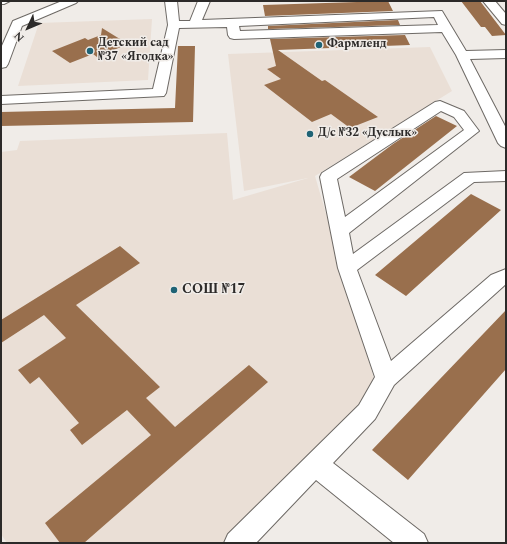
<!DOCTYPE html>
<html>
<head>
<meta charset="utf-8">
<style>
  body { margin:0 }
  #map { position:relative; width:507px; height:544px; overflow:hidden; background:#f0ece8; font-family:Spectral,serif }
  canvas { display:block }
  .frame { position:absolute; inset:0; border:2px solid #2c2a29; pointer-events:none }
  .north { position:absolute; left:8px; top:8px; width:40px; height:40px; -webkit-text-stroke:3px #f0ece8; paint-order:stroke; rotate:226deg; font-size:11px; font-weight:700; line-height:16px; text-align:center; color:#2c2a29 }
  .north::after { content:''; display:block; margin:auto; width:14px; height:18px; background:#2c2a29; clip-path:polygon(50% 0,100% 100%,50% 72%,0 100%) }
</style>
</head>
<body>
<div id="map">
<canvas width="507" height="544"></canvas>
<div class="frame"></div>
<div class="north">N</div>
</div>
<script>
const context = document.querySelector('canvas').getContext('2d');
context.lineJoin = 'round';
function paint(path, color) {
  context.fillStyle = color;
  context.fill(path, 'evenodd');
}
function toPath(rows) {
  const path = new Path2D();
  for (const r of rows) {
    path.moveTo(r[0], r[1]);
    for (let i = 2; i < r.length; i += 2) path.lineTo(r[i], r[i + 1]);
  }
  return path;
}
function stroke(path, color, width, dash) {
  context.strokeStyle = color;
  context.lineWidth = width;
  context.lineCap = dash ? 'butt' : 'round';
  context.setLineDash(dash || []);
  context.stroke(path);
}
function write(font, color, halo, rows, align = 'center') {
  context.font = font + ' Spectral,serif';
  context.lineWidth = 3;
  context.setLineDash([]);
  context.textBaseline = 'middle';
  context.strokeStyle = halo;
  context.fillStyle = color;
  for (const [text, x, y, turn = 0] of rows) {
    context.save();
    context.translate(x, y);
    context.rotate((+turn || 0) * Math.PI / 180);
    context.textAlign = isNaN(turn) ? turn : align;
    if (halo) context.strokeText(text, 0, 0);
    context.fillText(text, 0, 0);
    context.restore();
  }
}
const built = toPath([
  [152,19,148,80,18,86,39,23],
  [430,47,452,91,315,176,374,379,359,416,225,543,7,543,1,534,1,152,17,150,20,141,227,133,233,200,308,178,244,191,228,54]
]);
const building = toPath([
  [388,1,393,11,265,16,263,5],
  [461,1,480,1,506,35,492,36,485,27,481,27],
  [398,20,400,25,268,29,268,26],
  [102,28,128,44,97,57,93,54,70,63,52,51,85,38,88,40,101,35],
  [405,35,410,45,278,50,322,81,325,80,378,117,350,128,331,114,312,122,264,85,281,79,267,69,276,66,270,39],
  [178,46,195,46,193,122,1,126,1,112,175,108],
  [436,116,457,126,375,191,349,177,393,144],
  [471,194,501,210,406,296,375,275],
  [120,246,140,263,76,305,160,387,146,398,175,427,249,365,268,382,84,543,60,543,45,523,151,435,127,410,82,445,70,430,79,423,39,377,30,384,18,370,66,338,44,315,1,343,1,320],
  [506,310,506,369,408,480,372,450]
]);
const minor = toPath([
  [1,1,10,1,4,4,1,4,1,1],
  [62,1,78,1,76,3,22,26,8,64,6,67,1,68,1,48,13,21,62,1],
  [165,1,177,1,179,21,190,21,198,1,210,1,202,20,442,11,466,51,506,50,506,58,470,59,506,128,506,148,501,146,498,143,456,55,442,32,234,39,230,38,228,35,227,27,179,28,166,93,164,96,1,104,1,96,153,89,168,25,165,1],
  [434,17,438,25,240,31,239,26,434,17],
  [483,1,495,1,506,14,506,25,502,24,483,1],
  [440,101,464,111,479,131,349,233,353,254,464,173,506,171,506,181,474,182,357,270,391,361,491,275,506,269,506,284,394,385,375,419,333,463,424,534,428,543,394,543,316,480,256,543,224,543,228,534,359,405,375,377,338,268,320,177,322,173,435,102,440,101],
  [441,111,454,117,464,130,345,217,337,179,441,111]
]);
const markers = [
  [319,45,4,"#1f6375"],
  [90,51,4,"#1f6375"],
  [310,134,4,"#1f6375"],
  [174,290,4,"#1f6375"]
];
const farPoinames = [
  ["Детский сад",98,44],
  ["№37 «Ягодка»",98,58],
  ["Фармленд",327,45],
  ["Д/с №32 «Дуслык»",318,134]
];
const poiNames = [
  ["СОШ №17",182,290]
];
paint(built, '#eadfd6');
paint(building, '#996f4d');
stroke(minor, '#6d6965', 2);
paint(minor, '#fff');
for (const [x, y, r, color] of markers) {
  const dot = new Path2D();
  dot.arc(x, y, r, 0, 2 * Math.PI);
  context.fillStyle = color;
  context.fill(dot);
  stroke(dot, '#f0ece8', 1.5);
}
write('bold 12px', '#2c2a29', '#f0ece8', farPoinames, 'left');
write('bold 14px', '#2c2a29', '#f0ece8', poiNames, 'left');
</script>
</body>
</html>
